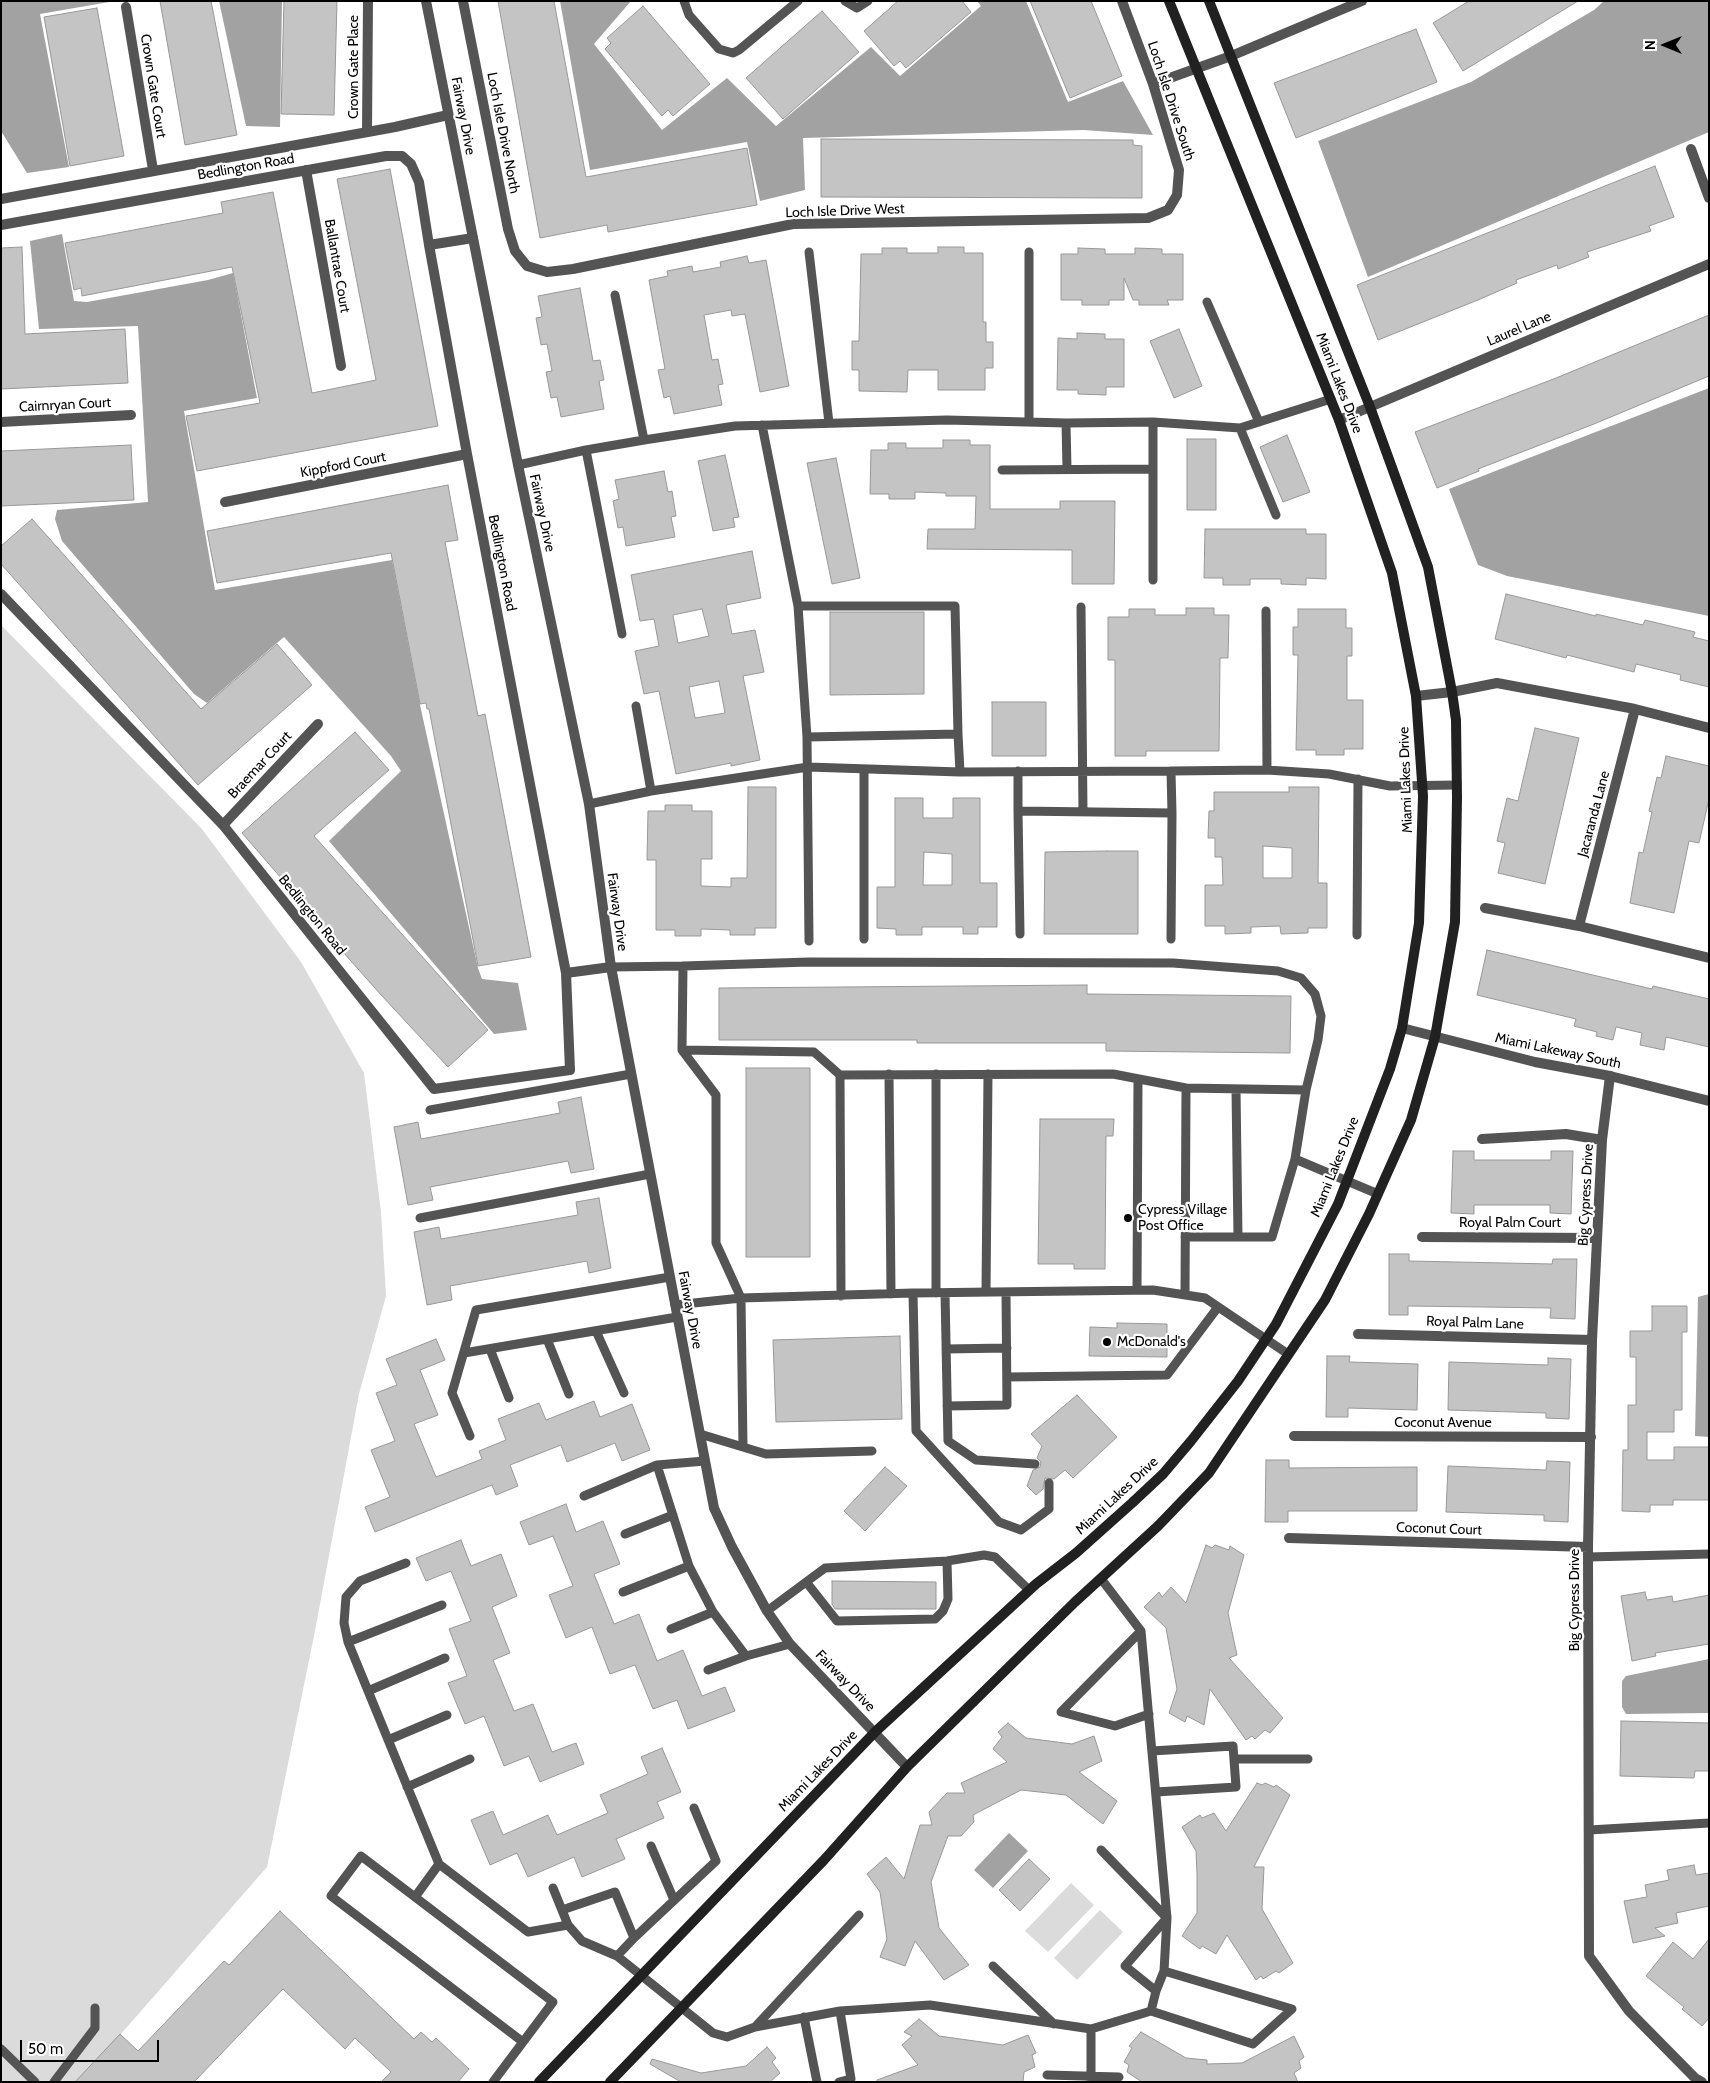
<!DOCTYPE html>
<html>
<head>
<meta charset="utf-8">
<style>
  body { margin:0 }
  #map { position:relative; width:1710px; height:2083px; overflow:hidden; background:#fff; font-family:Cabin,sans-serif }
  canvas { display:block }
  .frame { position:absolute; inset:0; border:2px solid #000; pointer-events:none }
  .north { position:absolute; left:1640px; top:20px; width:50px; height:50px; -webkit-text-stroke:4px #fff; paint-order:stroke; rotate:270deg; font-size:14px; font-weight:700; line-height:20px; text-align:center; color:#000 }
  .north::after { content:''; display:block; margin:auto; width:18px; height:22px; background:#000; clip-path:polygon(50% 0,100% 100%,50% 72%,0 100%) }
  .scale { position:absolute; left:20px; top:2040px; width:139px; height:22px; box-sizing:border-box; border:2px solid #000; border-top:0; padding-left:6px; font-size:15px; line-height:18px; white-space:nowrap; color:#000; -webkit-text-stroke:4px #fff; paint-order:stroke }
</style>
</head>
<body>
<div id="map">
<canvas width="1710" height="2083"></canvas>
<div class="frame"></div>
<div class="north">N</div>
<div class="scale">50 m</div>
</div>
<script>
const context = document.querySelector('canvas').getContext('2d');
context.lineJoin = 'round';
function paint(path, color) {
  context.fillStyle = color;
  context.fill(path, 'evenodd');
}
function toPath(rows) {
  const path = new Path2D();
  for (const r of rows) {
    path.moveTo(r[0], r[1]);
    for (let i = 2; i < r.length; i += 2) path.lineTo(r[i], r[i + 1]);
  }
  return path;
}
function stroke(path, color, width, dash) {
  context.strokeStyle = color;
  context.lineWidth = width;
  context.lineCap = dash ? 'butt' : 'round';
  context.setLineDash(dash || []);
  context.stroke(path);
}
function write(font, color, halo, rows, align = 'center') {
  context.font = font + ' Cabin,sans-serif';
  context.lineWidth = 4.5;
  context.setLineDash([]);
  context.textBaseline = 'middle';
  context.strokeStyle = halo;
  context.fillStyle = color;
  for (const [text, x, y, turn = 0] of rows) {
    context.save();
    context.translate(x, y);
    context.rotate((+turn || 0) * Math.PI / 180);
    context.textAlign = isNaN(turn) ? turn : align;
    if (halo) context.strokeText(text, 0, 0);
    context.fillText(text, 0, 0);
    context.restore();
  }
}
const green = toPath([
  [1,625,202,829,301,962,364,1073,381,1212,386,1296,359,1394,315,1631,267,1867,79,2082,1,2082],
  [1071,1883,1094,1905,1048,1952,1025,1931],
  [1100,1910,1123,1932,1077,1980,1054,1958]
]);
const water = toPath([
  [1,1,115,1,40,14,69,167,27,173,1,131],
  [219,1,282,1,280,127,246,126],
  [560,1,631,1,594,44,662,130,727,78,776,126,871,47,900,76,981,6,977,1,1026,1,1068,102,1123,81,1153,135,1084,130,803,138,805,190,760,201,747,142,590,170],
  [1604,1,1709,1,1709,132,1368,277,1318,141,1471,82,1594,10],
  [62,234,74,301,87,302,208,280,233,273,257,398,184,411,215,590,392,560,420,705,478,968,482,979,518,983,527,1030,494,1034,329,841,401,771,391,756,284,637,207,703,194,694,62,541,55,519,57,510,148,502,138,326,39,329,30,241],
  [1709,388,1709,616,1507,576,1478,565,1449,489],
  [1709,1294,1709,1437,1695,1436,1698,1297],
  [1709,1659,1709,1713,1626,1714,1622,1707,1622,1681,1626,1676],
  [1009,1833,1028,1851,993,1888,974,1870]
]);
const building = toPath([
  [160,1,211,1,237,135,185,145,160,1],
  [284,1,337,1,334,115,281,114,284,1],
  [498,1,554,1,586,177,747,148,757,205,608,232,607,225,540,238,498,1],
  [898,1,962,1,971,12,906,68,900,61,894,66,864,31,898,1],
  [1030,1,1091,1,1122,76,1070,98,1030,1],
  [1469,1,1578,1,1463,71,1433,23,1469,1],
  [643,6,710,84,673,116,668,110,662,116,605,49,611,43,607,38,643,6],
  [97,8,124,156,70,166,44,17,97,8],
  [822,11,859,52,783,119,746,78,822,11],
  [1416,29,1437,82,1296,138,1274,83,1416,29],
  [821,139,1133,140,1133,145,1142,146,1142,198,821,197,821,139],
  [1655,166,1674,217,1649,226,1651,231,1587,252,1589,257,1558,269,1557,265,1516,280,1517,283,1478,300,1378,340,1357,285,1655,166],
  [390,169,438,426,197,471,186,416,260,403,232,267,82,296,81,288,74,290,65,243,223,213,221,202,273,192,312,393,376,380,337,179,390,169],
  [22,247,25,334,125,329,128,383,1,389,1,248,22,247],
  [938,247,964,247,964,253,983,253,983,322,986,322,986,342,993,342,993,368,985,368,985,390,938,390,938,370,908,370,907,392,859,391,859,370,852,370,852,341,859,341,861,254,882,254,882,248,907,248,907,253,938,253,938,247],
  [1078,248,1105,249,1105,254,1135,254,1135,248,1162,249,1162,254,1183,254,1183,300,1167,300,1169,305,1139,305,1139,300,1133,300,1124,278,1124,300,1109,300,1109,305,1082,305,1082,300,1061,300,1061,254,1078,254,1078,248],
  [747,256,749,263,766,260,789,386,760,392,745,314,732,316,731,310,704,315,712,360,718,359,723,384,718,385,722,405,674,414,670,396,664,398,658,370,665,369,649,280,668,276,667,271,692,266,693,272,721,267,720,262,747,256],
  [580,288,593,361,600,360,604,380,599,381,604,409,561,417,557,397,551,398,546,372,552,371,547,344,541,345,536,318,542,317,538,296,580,288],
  [1709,315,1709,376,1594,424,1478,469,1479,471,1437,488,1415,432,1556,378,1709,315],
  [1179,329,1202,386,1174,398,1150,341,1179,329],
  [1077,333,1105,334,1105,339,1124,339,1124,387,1106,387,1106,395,1078,394,1078,390,1057,390,1058,338,1077,339,1077,333],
  [1287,435,1310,492,1283,502,1260,447,1287,435],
  [1187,439,1216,439,1216,510,1187,510,1187,439],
  [943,440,970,440,970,445,990,445,990,509,1060,509,1060,501,1115,501,1114,584,1072,584,1072,550,927,549,928,529,975,529,976,496,946,496,946,493,915,492,915,499,889,499,889,494,870,494,871,450,888,450,888,443,906,443,906,448,943,448,943,440],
  [131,445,134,500,1,506,1,451,131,445],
  [725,455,739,517,733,518,735,527,713,531,698,461,725,455],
  [836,458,860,578,832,584,807,463,836,458],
  [664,471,668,492,672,491,676,516,671,517,675,537,626,546,623,527,618,528,613,501,619,499,615,480,664,471],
  [448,485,458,540,445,542,478,716,485,714,531,957,478,966,429,709,427,709,426,703,420,704,391,553,217,583,207,531,448,485],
  [32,519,201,709,277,644,312,685,198,785,1,564,1,546,32,519],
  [1205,529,1306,529,1306,534,1326,534,1326,579,1306,578,1306,585,1281,584,1281,579,1250,579,1250,585,1223,585,1223,578,1204,578,1205,529],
  [752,551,761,598,726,605,732,634,755,630,764,672,743,676,760,760,731,766,731,763,676,774,659,691,644,694,635,651,659,646,654,619,640,621,631,575,752,551],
  [702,609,709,636,678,643,673,615,702,609],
  [719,681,725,713,695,718,689,687,719,681],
  [1506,594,1596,616,1596,614,1643,625,1645,620,1695,632,1693,637,1709,641,1709,687,1680,680,1681,675,1636,664,1634,672,1567,655,1566,658,1495,639,1506,594],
  [1186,608,1214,608,1214,615,1229,615,1228,658,1220,658,1219,751,1146,751,1146,756,1115,756,1115,660,1108,660,1108,617,1129,617,1129,609,1155,609,1155,615,1186,615,1186,608],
  [1298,609,1346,609,1346,628,1352,628,1352,656,1347,656,1347,700,1363,700,1363,749,1344,749,1344,755,1316,755,1316,750,1296,750,1298,655,1293,655,1293,627,1298,627,1298,609],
  [830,612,924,612,924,694,830,695,830,612],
  [992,702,1046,702,1046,756,992,756,992,702],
  [1535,728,1579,738,1545,884,1498,873,1505,843,1497,841,1507,798,1518,801,1535,728],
  [355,732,389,770,314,836,488,1030,448,1067,382,996,280,881,282,879,242,833,355,732],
  [1666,756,1709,766,1709,799,1699,843,1689,841,1674,913,1630,903,1639,852,1643,853,1652,812,1649,811,1657,777,1661,778,1666,756],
  [748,787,776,787,776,928,755,928,755,935,730,935,730,930,701,929,701,936,675,936,675,930,656,930,656,860,647,860,648,811,665,811,665,805,692,805,692,811,712,811,712,859,701,859,701,886,731,887,731,878,747,878,748,787],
  [1289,787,1319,787,1318,883,1327,883,1327,928,1308,928,1308,933,1281,934,1280,926,1251,927,1251,933,1225,934,1225,926,1205,926,1205,885,1223,885,1222,857,1215,857,1215,838,1208,838,1209,811,1214,811,1214,792,1289,792,1289,787],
  [1263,846,1292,848,1292,878,1263,878,1263,846],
  [895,798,923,798,923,818,953,818,953,798,980,798,980,883,997,883,997,927,978,927,978,934,963,934,963,927,922,927,922,935,896,935,896,929,877,928,877,887,895,887,895,798],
  [924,852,952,854,952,885,923,885,924,852],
  [1107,851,1138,851,1138,934,1044,934,1045,852,1107,851],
  [1487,950,1652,989,1653,986,1709,999,1709,1047,1666,1037,1664,1050,1640,1045,1642,1033,1616,1027,1613,1040,1596,1036,1597,1032,1574,1026,1576,1019,1477,995,1487,950],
  [1087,985,1087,994,1291,996,1290,1053,1106,1051,1106,1043,917,1043,917,1040,719,1040,719,988,1087,985],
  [746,1068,810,1068,810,1257,746,1257,746,1068],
  [581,1097,594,1169,571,1173,568,1161,430,1187,433,1200,408,1205,394,1127,418,1122,421,1139,560,1113,558,1102,581,1097],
  [1040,1119,1114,1119,1113,1136,1106,1136,1105,1269,1074,1269,1074,1264,1038,1264,1040,1119],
  [1453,1151,1474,1151,1474,1160,1551,1160,1551,1151,1573,1151,1571,1214,1550,1213,1550,1205,1474,1205,1474,1214,1451,1213,1453,1151],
  [599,1198,611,1268,589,1273,587,1261,450,1286,452,1300,427,1305,414,1232,439,1227,441,1239,578,1215,576,1202,599,1198],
  [1389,1254,1409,1254,1409,1261,1552,1264,1553,1259,1577,1259,1575,1319,1550,1318,1551,1308,1483,1307,1408,1306,1408,1315,1389,1315,1389,1254],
  [1652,1306,1687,1306,1687,1332,1682,1332,1682,1410,1674,1410,1674,1432,1647,1432,1647,1460,1674,1460,1674,1447,1709,1447,1709,1500,1673,1500,1673,1505,1650,1505,1650,1512,1622,1511,1623,1450,1628,1450,1628,1405,1636,1405,1636,1357,1630,1357,1630,1331,1652,1331,1652,1306],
  [1117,1323,1167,1324,1167,1357,1089,1356,1090,1327,1117,1328,1117,1323],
  [900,1336,902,1419,776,1422,773,1340,900,1336],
  [436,1339,445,1360,420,1370,438,1415,414,1424,436,1477,482,1459,479,1451,506,1440,498,1419,539,1403,546,1420,594,1401,600,1417,632,1404,650,1450,622,1461,615,1443,567,1462,561,1445,510,1465,518,1486,496,1495,492,1485,375,1532,365,1507,390,1497,371,1450,395,1441,376,1393,397,1385,386,1359,436,1339],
  [1327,1356,1350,1356,1349,1362,1418,1364,1417,1410,1348,1408,1348,1417,1326,1417,1327,1356],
  [1548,1358,1571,1359,1569,1419,1546,1418,1546,1413,1448,1410,1449,1362,1548,1365,1548,1358],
  [1077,1395,1117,1437,1073,1478,1065,1470,1054,1479,1045,1478,1043,1489,1036,1495,1027,1486,1033,1470,1040,1467,1041,1462,1037,1458,1042,1446,1031,1434,1077,1395],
  [1266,1460,1289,1460,1289,1468,1417,1467,1417,1511,1288,1511,1288,1522,1265,1522,1266,1460],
  [1547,1461,1570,1462,1568,1522,1544,1521,1544,1515,1446,1512,1448,1466,1546,1470,1547,1461],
  [885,1467,907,1486,865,1531,844,1511,885,1467],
  [566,1504,576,1532,603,1521,620,1564,594,1574,614,1624,639,1614,657,1661,683,1650,702,1696,725,1687,735,1711,688,1729,677,1700,653,1709,635,1665,610,1674,592,1627,566,1638,549,1595,573,1586,553,1536,529,1545,520,1522,566,1504],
  [461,1540,471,1566,501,1554,517,1596,492,1607,510,1653,493,1660,514,1711,533,1704,552,1752,576,1743,584,1764,540,1782,529,1756,504,1766,484,1716,465,1724,448,1683,467,1676,449,1629,471,1621,451,1571,426,1581,416,1558,461,1540],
  [1206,1545,1212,1548,1215,1545,1229,1550,1230,1546,1244,1555,1228,1613,1237,1655,1229,1658,1283,1718,1270,1733,1265,1730,1255,1739,1252,1736,1246,1740,1210,1689,1204,1725,1187,1716,1185,1722,1169,1713,1177,1689,1166,1628,1144,1607,1159,1592,1162,1597,1171,1587,1186,1603,1206,1545],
  [832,1581,936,1582,936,1609,835,1609,832,1604,832,1581],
  [1645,1592,1647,1600,1672,1596,1673,1602,1709,1595,1709,1644,1655,1653,1656,1656,1632,1661,1621,1596,1645,1592],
  [1621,1721,1709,1723,1709,1771,1695,1771,1694,1778,1620,1776,1621,1721],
  [1008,1723,1026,1738,1072,1744,1094,1736,1102,1761,1079,1772,1117,1801,1103,1824,1066,1795,1021,1790,973,1815,974,1822,961,1836,948,1836,931,1882,939,1928,969,1965,944,1980,915,1941,905,1966,880,1957,887,1939,880,1892,867,1874,886,1857,904,1879,920,1825,932,1825,929,1812,947,1793,965,1793,961,1783,1007,1762,993,1749,1002,1737,998,1732,1008,1723],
  [662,1748,681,1792,657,1802,664,1818,616,1839,625,1859,582,1877,574,1857,528,1877,517,1853,490,1865,471,1820,493,1811,503,1835,548,1815,557,1835,608,1813,600,1795,648,1774,641,1757,662,1748],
  [1257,1783,1262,1785,1265,1783,1274,1787,1276,1785,1290,1795,1254,1867,1264,1867,1262,1909,1293,1963,1279,1973,1276,1971,1263,1979,1261,1976,1256,1980,1227,1935,1216,1954,1202,1946,1200,1949,1182,1936,1197,1913,1197,1874,1196,1851,1182,1827,1200,1815,1202,1818,1214,1813,1226,1831,1257,1783],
  [1029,1859,1050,1879,1020,1911,999,1890,1029,1859],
  [1694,1865,1696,1875,1709,1873,1709,1906,1676,1913,1678,1923,1655,1928,1665,1936,1633,1943,1624,1901,1647,1897,1645,1885,1669,1880,1667,1870,1694,1865],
  [280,1911,414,2039,421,2032,432,2042,436,2038,469,2069,458,2082,381,2082,391,2072,355,2038,345,2049,283,1989,194,2082,75,2082,120,2034,138,2051,224,1961,229,1965,280,1911],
  [1709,1939,1709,2018,1702,2026,1682,2009,1684,2007,1646,1976,1673,1942,1693,1959,1709,1939],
  [919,2019,939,2036,1003,2045,1028,2035,1036,2053,1032,2055,1035,2067,1024,2072,1023,2082,877,2082,877,2080,918,2065,902,2045,912,2036,904,2032,919,2019],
  [1141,2032,1186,2058,1207,2060,1207,2064,1242,2063,1294,2036,1304,2057,1299,2061,1301,2068,1294,2073,1298,2082,1142,2082,1127,2072,1129,2065,1124,2062,1132,2048,1129,2046,1141,2032],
  [767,2047,776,2058,772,2062,780,2073,770,2082,681,2082,650,2064,652,2059,701,2073,746,2066,767,2047]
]);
const service = toPath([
  [684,1,689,15,719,49,733,53,739,50,798,1],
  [845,1,857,8,868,1],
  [809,252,829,423],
  [615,295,644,440,735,426,947,420,1066,423,1153,422,1240,428,1331,399],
  [1207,302,1259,422],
  [1029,422,1029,252],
  [1066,423,1067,469],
  [762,425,798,606,807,737,958,734,955,606,798,606],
  [1240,428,1276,515],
  [586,450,622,634],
  [518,465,586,450,644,440],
  [1002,470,1152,469],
  [1153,580,1153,422],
  [1081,607,1083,812],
  [1266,611,1267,770],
  [958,734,960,772],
  [807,737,809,941],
  [864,769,864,939],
  [1018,771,1018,811],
  [651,791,808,767,960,772,1171,771],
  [589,804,651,791,636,706],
  [1172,813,1171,771,1267,770,1329,774,1390,786,1457,785],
  [1020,934,1018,811,1172,813,1171,939],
  [1357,935,1358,779],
  [611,967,683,966],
  [682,1050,814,1052,840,1075],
  [889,1074,891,1294],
  [936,1074,936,1293],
  [1236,1089,1238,1237],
  [430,1110,631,1074],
  [420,1218,650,1174],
  [1185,1237,1272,1237,1295,1159],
  [1137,1290,1138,1079],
  [986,1292,988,1074],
  [913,1293,916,1431,999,1522,1021,1530,1049,1509,1049,1483],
  [945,1293,948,1441,976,1460,1035,1464],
  [1185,1295,1186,1088,1306,1090],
  [841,1296,840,1075,1113,1074,1186,1088],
  [675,1305,741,1298,913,1293,1153,1290,1205,1298,1288,1354],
  [596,1331,624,1393],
  [547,1339,569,1394],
  [490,1349,509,1398],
  [946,1349,1007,1348],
  [464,1353,677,1317],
  [1007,1377,1167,1375,1218,1307],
  [947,1406,1007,1405,1006,1292],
  [700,1434,766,1454,872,1451],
  [470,1436,452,1393,476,1310,670,1277],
  [743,1447,741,1298,716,1243,716,1095,682,1050,683,966,809,962,1173,963,1278,971,1301,978,1315,994,1321,1016,1318,1040,1306,1090,1295,1159,1378,1194],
  [705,1461,657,1465,689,1566,713,1612,746,1656],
  [584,1496,657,1465],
  [625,1534,673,1515],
  [1588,1557,1709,1554],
  [406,1563,360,1581,346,1597,344,1623,348,1642,439,1864],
  [1102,1580,1141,1631,1167,1918,1125,1966,1156,1991,1151,2011,1253,2044,1292,2009,1164,1971,1156,1991],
  [807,1583,837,1621,935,1619,943,1611,948,1599,947,1561],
  [623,1592,689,1566],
  [767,1611,825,1568,947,1561,984,1555,995,1557,1029,1590],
  [671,1629,713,1612],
  [1141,1631,1061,1712,1115,1726,1149,1714],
  [348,1642,442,1605],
  [708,1670,746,1656,790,1644],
  [368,1691,445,1658],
  [388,1740,447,1715],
  [1152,1751,1233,1746,1236,1787,1156,1792],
  [1234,1759,1308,1759],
  [407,1787,470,1759],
  [1589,1830,1709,1823],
  [651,1846,674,1900],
  [1101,1850,1167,1918,1164,1971],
  [553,1888,568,1925],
  [415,1897,439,1864,528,1932,568,1925,582,1941,617,1956,713,2033,727,2037,755,2027,840,2011,930,2005,1091,2029,1151,2011],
  [562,1910,615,1892,634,1938,617,1956],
  [634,1938,716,1861,694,1808],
  [993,1966,1054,2024],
  [804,2017,817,2082],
  [755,2027,859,1915],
  [1091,2029,1091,2081],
  [1,2049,35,2082],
  [1047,2075,1119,2077],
  [54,2082,95,2028,95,2008],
  [493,2082,553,2002,361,1856,331,1896,523,2042],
  [839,2082,851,2079,840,2011]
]);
const minor = toPath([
  [463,1,508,229,515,251,527,266,547,272,573,269,793,224,1148,218,1168,210,1177,195,1179,170,1153,84,1122,1],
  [126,7,153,170],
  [1153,84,1231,56,1362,1],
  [367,132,368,1],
  [1691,149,1709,198],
  [306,170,341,366],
  [1,199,395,127,448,115],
  [1,225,386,156,402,156,411,164,419,182,429,245],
  [1339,420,1709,264],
  [1,422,131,415],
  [225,502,467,454],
  [1,594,223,825,434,1089,570,1070,566,973,467,454,429,245,473,238],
  [1416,696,1452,692,1497,683,1635,709,1709,728],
  [223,825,318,724],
  [1485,908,1579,926,1709,958],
  [1579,926,1635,709],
  [566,973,611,967],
  [1610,1076,1602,1140,1592,1340,1588,1547,1589,1956,1629,2011,1695,2078,1702,2082],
  [1482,1139,1566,1134,1602,1140],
  [1422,1237,1597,1238],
  [1358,1334,1592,1340],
  [1294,1436,1591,1437],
  [1289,1538,1588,1547]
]);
const tertiary = toPath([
  [426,1,518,465,589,804,611,967,714,1508,732,1547,767,1611,790,1644,907,1767],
  [1402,1028,1535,1062,1610,1076,1709,1101]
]);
const secondary = toPath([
  [539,2082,875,1732,1036,1584,1076,1553,1132,1503,1163,1474,1191,1441,1238,1381,1276,1324,1338,1204,1390,1069,1402,1028,1419,923,1423,796,1416,696,1392,573,1339,420,1169,1],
  [610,2082,824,1860,907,1767,1075,1602,1158,1526,1209,1473,1325,1300,1369,1214,1411,1120,1435,1037,1455,922,1457,798,1456,720,1452,692,1428,567,1370,407,1209,1]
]);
const markers = [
  [1128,1218,5,"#000"],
  [1107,1342,5,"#000"]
];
const streetNames = [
  ["Crown Gate Place",354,67,-90],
  ["Crown Gate Court",153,86,81],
  ["Loch Isle Drive South",1171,101,72],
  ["Fairway Drive",463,116,79],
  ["Loch Isle Drive North",503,133,79],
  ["Bedlington Road",246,167,-10],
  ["Loch Isle Drive West",845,211,-2],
  ["Ballantrae Court",337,266,80],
  ["Laurel Lane",1519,329,-23],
  ["Miami Lakes Drive",1339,383,69],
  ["Cairnryan Court",65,405,-3],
  ["Kippford Court",343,465,-11],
  ["Fairway Drive",542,513,78],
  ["Bedlington Road",502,563,79],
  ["Braemar Court",260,765,-47],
  ["Miami Lakes Drive",1406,780,-92],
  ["Jacaranda Lane",1594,814,-75],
  ["Fairway Drive",617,912,82],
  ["Bedlington Road",312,915,51],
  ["Miami Lakeway South",1558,1051,12],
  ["Miami Lakes Drive",1335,1167,-68],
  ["Big Cypress Drive",1586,1195,-87],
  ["Royal Palm Court",1510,1223],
  ["Fairway Drive",690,1310,79],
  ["Royal Palm Lane",1475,1323,2],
  ["Coconut Avenue",1443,1423],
  ["Miami Lakes Drive",1117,1496,-43],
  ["Coconut Court",1439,1529,2],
  ["Big Cypress Drive",1575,1600,-90],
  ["Fairway Drive",845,1681,46],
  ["Miami Lakes Drive",818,1771,-46]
];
const poiNames = [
  ["Cypress Village",1138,1210],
  ["Post Office",1138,1226],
  ["McDonald's",1117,1342]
];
paint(green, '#dbdbdb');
paint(water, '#a2a2a2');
paint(building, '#c4c4c4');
stroke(building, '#989898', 1);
stroke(service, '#545454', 9);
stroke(minor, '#545454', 10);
stroke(tertiary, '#545454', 10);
stroke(secondary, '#212121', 10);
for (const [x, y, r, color] of markers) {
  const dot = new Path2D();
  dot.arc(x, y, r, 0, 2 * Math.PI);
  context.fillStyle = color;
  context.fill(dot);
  stroke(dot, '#fff', 2);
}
write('14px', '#000', '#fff', streetNames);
write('14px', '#000', '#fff', poiNames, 'left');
</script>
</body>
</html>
